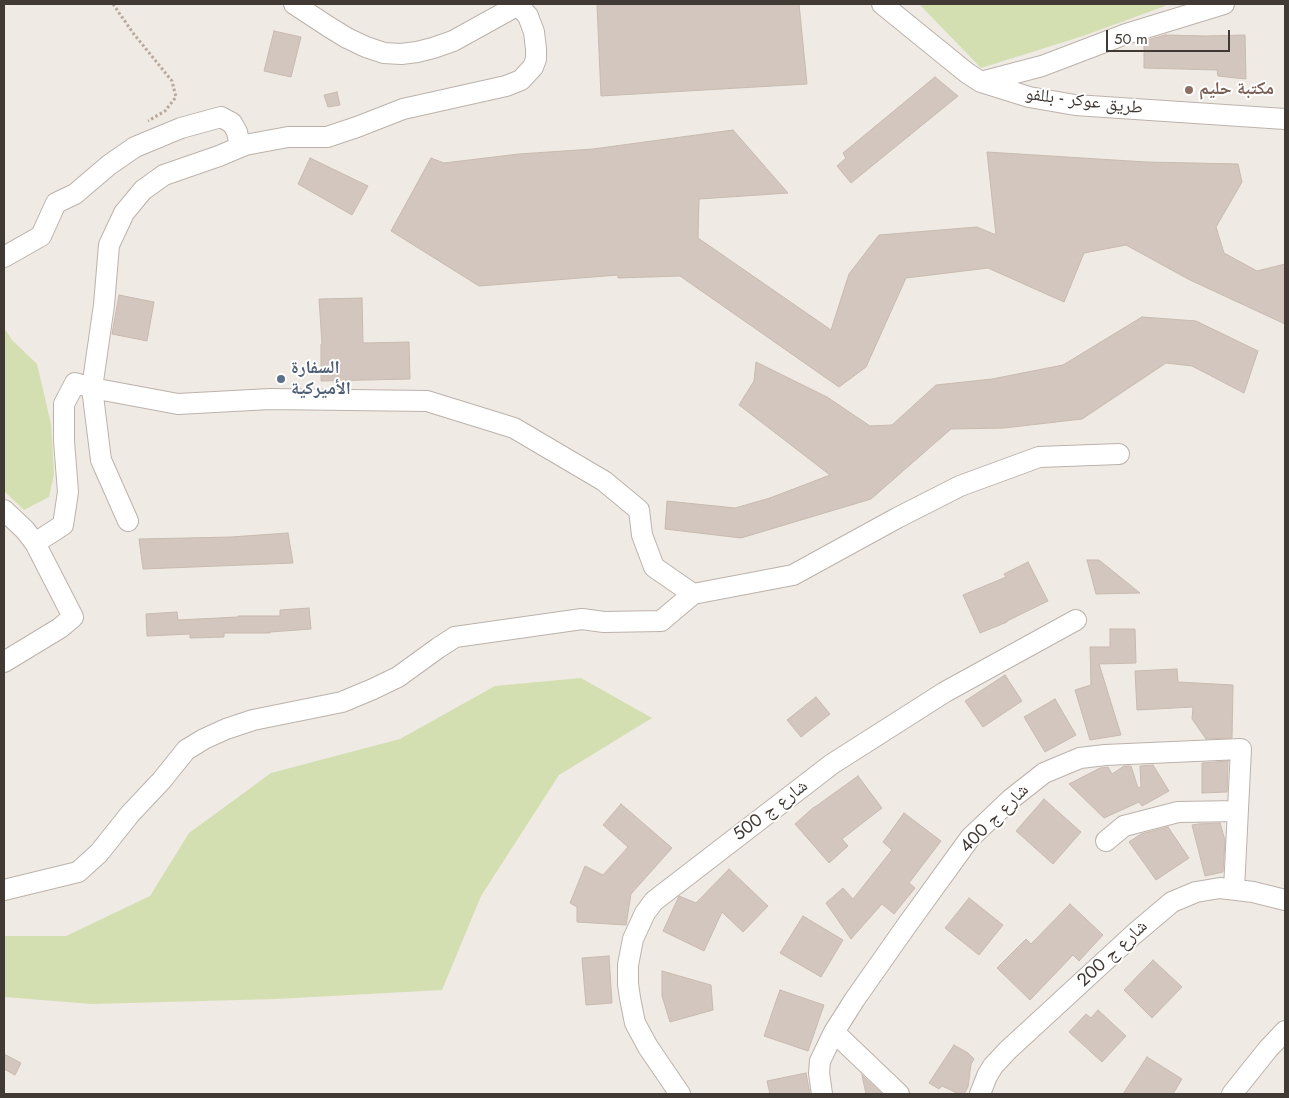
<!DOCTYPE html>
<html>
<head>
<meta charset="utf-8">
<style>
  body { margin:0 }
  #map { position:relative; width:1289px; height:1098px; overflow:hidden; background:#efeae4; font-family:Jost,sans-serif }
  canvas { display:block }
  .frame { position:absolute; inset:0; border:5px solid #413934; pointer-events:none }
  .scale { position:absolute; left:1106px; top:30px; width:124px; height:22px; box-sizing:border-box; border:2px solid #413934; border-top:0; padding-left:6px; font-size:15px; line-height:18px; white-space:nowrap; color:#413934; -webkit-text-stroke:4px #fff; paint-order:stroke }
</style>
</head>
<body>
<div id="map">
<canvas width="1289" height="1098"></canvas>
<div class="frame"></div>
<div class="scale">50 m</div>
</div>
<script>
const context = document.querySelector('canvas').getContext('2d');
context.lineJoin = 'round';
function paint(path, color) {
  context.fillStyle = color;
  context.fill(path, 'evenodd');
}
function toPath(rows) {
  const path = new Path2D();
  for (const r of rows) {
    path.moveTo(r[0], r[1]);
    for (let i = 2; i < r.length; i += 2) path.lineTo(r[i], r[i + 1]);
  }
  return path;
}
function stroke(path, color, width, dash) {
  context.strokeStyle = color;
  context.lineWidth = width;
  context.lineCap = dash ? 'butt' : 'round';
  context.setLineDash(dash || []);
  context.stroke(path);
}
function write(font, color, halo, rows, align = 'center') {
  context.font = font + ' Jost,"Noto Naskh Arabic",sans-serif';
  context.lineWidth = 4;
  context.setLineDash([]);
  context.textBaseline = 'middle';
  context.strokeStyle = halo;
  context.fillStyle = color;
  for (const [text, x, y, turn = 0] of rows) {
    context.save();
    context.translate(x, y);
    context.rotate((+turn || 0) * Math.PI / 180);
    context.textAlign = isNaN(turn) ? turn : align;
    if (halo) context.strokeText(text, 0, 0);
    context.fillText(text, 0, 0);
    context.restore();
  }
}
const green = toPath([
  [919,4,1165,4,1165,6,1083,36,981,68],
  [4,328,12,340,37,364,51,424,54,474,49,497,24,510,4,491],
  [581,678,652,718,559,775,481,896,442,990,276,999,92,1004,4,997,4,936,66,936,150,896,189,833,271,773,400,739,495,686]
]);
const building = toPath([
  [597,4,799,4,807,84,601,96,597,4],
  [274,31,301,37,291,77,264,71,274,31],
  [1165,35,1206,36,1245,35,1246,79,1218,76,1217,70,1144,68,1144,41,1165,35],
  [935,77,958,96,851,183,837,166,846,158,843,153,935,77],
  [337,92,340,105,328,107,324,95,337,92],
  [733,130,788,193,699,199,698,238,831,330,849,274,879,235,977,227,996,235,987,152,1146,162,1238,164,1242,182,1216,227,1224,253,1257,271,1285,264,1285,324,1190,280,1126,245,1084,253,1064,302,988,268,906,278,866,367,839,387,680,276,618,278,618,275,479,286,391,231,431,158,444,163,519,154,593,149,733,130],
  [310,158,368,186,352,215,298,184,310,158],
  [119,295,154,302,147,341,112,334,119,295],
  [362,298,363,343,409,342,410,379,321,381,321,344,322,344,319,299,362,298],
  [1142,317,1196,321,1258,351,1244,393,1192,366,1166,363,1082,419,1004,428,951,429,871,499,741,538,665,529,667,501,735,508,770,498,830,475,739,405,754,381,756,362,827,397,870,426,892,425,936,385,992,379,1063,365,1142,317],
  [288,533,293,563,143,569,139,539,231,537,288,533],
  [1087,560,1099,560,1140,593,1096,594,1087,560],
  [1028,562,1048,601,1007,621,1007,622,980,633,963,595,1006,577,1004,574,1028,562],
  [309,608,311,629,270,632,270,633,224,633,224,637,190,638,190,634,147,636,146,614,177,612,178,620,238,617,238,616,280,616,280,610,309,608],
  [1110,629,1135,629,1136,663,1099,664,1121,735,1090,740,1075,690,1091,685,1090,647,1110,647,1110,629],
  [1177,669,1178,682,1233,685,1232,738,1206,739,1192,719,1193,707,1137,710,1135,671,1177,669],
  [1005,675,1022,701,983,727,965,701,1005,675],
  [816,697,830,714,801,737,787,720,816,697],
  [1055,699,1076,735,1045,752,1024,717,1055,699],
  [1228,761,1227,792,1202,793,1202,763,1228,761],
  [1153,765,1169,791,1142,806,1139,802,1104,818,1069,784,1100,768,1108,767,1112,774,1124,766,1131,766,1138,788,1141,787,1140,766,1153,765],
  [858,776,882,808,842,839,848,846,829,863,795,824,814,807,815,807,858,776],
  [1044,799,1081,832,1053,864,1016,831,1044,799],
  [621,804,672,848,631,894,626,925,577,922,577,907,570,903,585,866,603,875,628,847,603,825,621,804],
  [904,813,941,841,909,883,915,888,894,914,882,904,851,939,826,903,843,888,853,899,892,850,883,842,904,813],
  [1220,823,1225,840,1223,872,1205,876,1192,825,1198,824,1220,823],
  [1168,827,1189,858,1156,880,1129,842,1141,834,1168,827],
  [729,869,768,906,743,932,722,912,704,951,663,931,679,896,696,903,729,869],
  [969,898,1003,925,979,955,945,928,969,898],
  [1070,904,1103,935,1079,961,1073,955,1030,1000,997,968,1026,939,1031,944,1070,904],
  [803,916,843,940,821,977,780,953,803,916],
  [609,956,612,1003,586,1005,582,958,609,956],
  [1153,960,1182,987,1152,1018,1124,990,1153,960],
  [662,971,711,985,713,1010,670,1022,662,996,662,971],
  [780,990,824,1005,808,1051,764,1036,780,990],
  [1098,1010,1126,1036,1102,1062,1069,1032,1086,1014,1091,1018,1098,1010],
  [954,1045,968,1053,974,1059,971,1064,968,1087,964,1094,959,1094,942,1086,939,1089,929,1083,954,1045],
  [4,1054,21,1063,15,1075,4,1069,4,1054],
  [1147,1057,1182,1079,1173,1094,1123,1094,1147,1057],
  [806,1073,810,1094,770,1094,767,1081,806,1073],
  [862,1075,882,1094,866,1094,862,1075]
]);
const path = toPath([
  [113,4,133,33,172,81,176,97,165,111,148,121]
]);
const minor = toPath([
  [294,4,329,27,347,38,366,47,384,53,401,54,417,52,433,48,453,41,520,4],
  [882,4,967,73,981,82,1029,97,1075,105,1285,119],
  [981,82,1042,66,1126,34,1224,4],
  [4,257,41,236,56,203,75,194,109,165,135,147,181,128,221,117,232,123,237,132,240,147],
  [4,510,25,530,35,543,73,617,60,628,4,662],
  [128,521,101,460,92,388,104,305,109,245,124,213,143,190,164,175,219,156,245,145,288,137,327,137,357,127,403,109,506,86,521,80,533,67,536,59,536,49,534,32,528,16,518,5,518,4],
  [35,543,63,525,68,492,64,441,64,404,75,383,92,388,178,404,270,399,427,401,514,428,604,481,639,510,642,535,654,567,693,594,793,575,897,518,960,486,1039,457,1119,454],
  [1106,841,1124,826,1178,812,1238,811],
  [4,890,78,872,99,853,130,814,162,780,186,750,204,739,226,729,253,720,342,702,373,689,398,677,438,648,455,637,582,619,604,622,661,621,693,594],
  [834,1032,899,1094],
  [680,1094,648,1047,635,1023,630,998,628,984,628,965,633,939,645,913,654,901,832,764,945,692,1076,620],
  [822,1094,819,1073,820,1061,834,1032,855,999,907,925,970,838,1011,799,1044,773,1080,758,1105,755,1241,749,1234,889],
  [980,1094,987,1076,993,1066,1008,1050,1133,935,1172,902,1196,892,1220,888,1253,892,1285,900],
  [1232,1094,1268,1049,1285,1031]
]);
const markers = [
  [1189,90,5,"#8d6e63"],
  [281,379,5,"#5c6f8a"]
];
const educationNames = [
  ["مكتبة حليم",1199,90]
];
const streetNames = [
  ["طريق عوكر - بللفو",1084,102,7],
  ["شارع ج 500",771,811,-37],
  ["شارع ج 400",995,819,-45],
  ["شارع ج 200",1113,954,-43]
];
const serviceNames = [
  ["السفارة",291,369],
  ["الأميركية",291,390]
];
paint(green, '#d3dfb1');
paint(building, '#d2c6be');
stroke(building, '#c9baaf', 1);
stroke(minor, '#bcb2ab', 22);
stroke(path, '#b9a89b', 3, [2.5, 2.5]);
stroke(minor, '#fff', 20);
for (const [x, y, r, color] of markers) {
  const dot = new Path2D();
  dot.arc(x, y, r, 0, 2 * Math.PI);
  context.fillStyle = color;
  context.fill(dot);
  stroke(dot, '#fff', 2);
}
write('bold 18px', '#785e54', '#fff', educationNames, 'left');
write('18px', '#413934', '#fff', streetNames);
write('bold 18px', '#4e5e75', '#fff', serviceNames, 'left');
</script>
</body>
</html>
